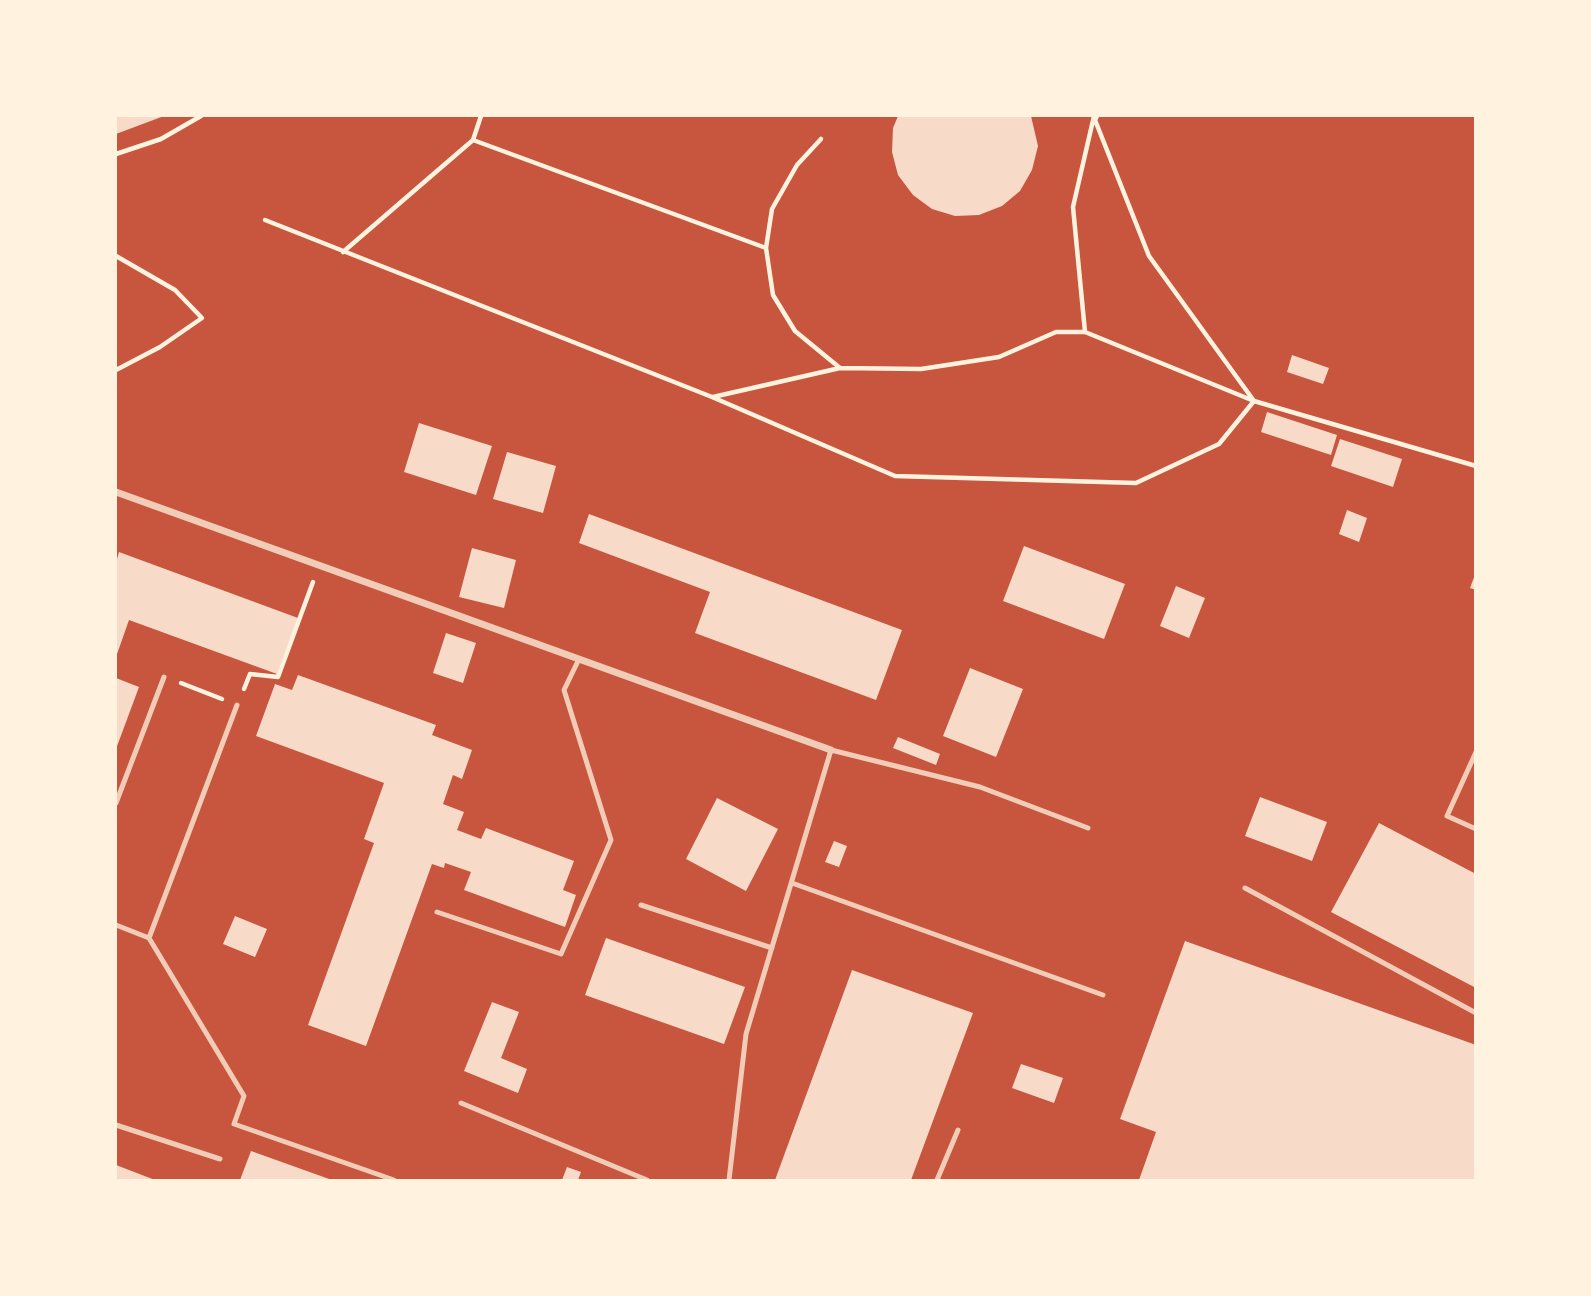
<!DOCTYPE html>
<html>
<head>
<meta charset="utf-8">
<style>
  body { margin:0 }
  #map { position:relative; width:1591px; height:1296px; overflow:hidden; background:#c8553d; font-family:Rubik,sans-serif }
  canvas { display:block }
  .frame { position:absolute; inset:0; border:117px solid #fff3e0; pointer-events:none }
</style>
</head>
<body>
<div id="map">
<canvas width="1591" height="1296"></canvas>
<div class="frame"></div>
</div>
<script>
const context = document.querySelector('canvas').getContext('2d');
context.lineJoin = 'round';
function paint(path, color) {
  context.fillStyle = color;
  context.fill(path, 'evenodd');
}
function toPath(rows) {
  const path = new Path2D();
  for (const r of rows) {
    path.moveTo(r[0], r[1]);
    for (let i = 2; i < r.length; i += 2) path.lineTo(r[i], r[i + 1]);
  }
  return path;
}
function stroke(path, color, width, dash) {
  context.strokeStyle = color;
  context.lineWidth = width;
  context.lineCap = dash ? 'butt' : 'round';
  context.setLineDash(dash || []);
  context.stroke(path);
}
const building = toPath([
  [116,116,164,116,116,134],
  [898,116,1031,116,1038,146,1032,170,1020,191,1002,206,979,215,955,216,932,209,913,195,898,175,892,152,893,128],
  [1292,355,1329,368,1323,384,1287,372],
  [1267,412,1337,435,1331,455,1261,432],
  [419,423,492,446,476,495,404,472],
  [1340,439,1402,459,1393,487,1331,466],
  [507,452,556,466,543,513,493,499],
  [1347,510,1367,518,1359,542,1339,534],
  [589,514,902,630,876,700,695,633,710,592,579,543],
  [1024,546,1125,584,1104,639,1003,601],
  [472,548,516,560,504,608,459,597],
  [119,552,298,618,277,674,129,620,116,657,116,563],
  [1476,572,1476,590,1470,588],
  [1176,586,1205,598,1189,638,1160,626],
  [446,633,476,643,463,683,433,673],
  [970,668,1023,689,996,757,943,736],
  [298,675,436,725,432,735,472,750,462,779,453,775,443,804,464,812,457,830,481,839,486,828,574,861,563,890,576,895,565,927,464,890,471,872,445,863,444,868,432,864,366,1046,308,1025,374,843,364,839,384,783,256,736,275,684,292,690],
  [116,678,139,687,116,749],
  [898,737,940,754,936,765,893,748],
  [1260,797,1327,822,1312,861,1245,836],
  [717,798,778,829,746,891,686,859],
  [1379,823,1476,874,1476,988,1331,912],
  [834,841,847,846,839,867,825,862],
  [235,916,267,929,255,957,223,944],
  [606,938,745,987,724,1044,585,995],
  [1185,941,1476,1045,1476,1180,1139,1180,1156,1132,1120,1119],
  [852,970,973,1013,911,1180,775,1180],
  [492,1002,519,1012,501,1058,527,1069,518,1093,464,1071],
  [1021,1064,1063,1078,1054,1103,1012,1088],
  [251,1151,332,1180,240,1180],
  [116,1165,155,1180,116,1180],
  [567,1167,581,1172,578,1180,562,1180]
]);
const path = toPath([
  [821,139,797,165,772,209,766,248,773,295,795,331,840,368],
  [473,140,766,248],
  [116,154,161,139,201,116],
  [265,220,712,397,895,476,1136,483,1219,444,1254,401,1149,256,1095,120,1097,116],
  [343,252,473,140,481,116],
  [116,256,175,290,202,318,160,347,116,370],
  [1085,332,1073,207,1094,116],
  [713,397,840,368,921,369,999,357,1056,332,1085,332,1254,401,1476,466],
  [181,683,222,699],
  [244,689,250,674,278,677,313,582]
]);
const service = toPath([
  [1476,752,1447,816,1476,829],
  [116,803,164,677],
  [792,883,1103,995],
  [1245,888,1476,1013],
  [641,905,772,948],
  [437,912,561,954,611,840,564,690,579,659],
  [116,925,149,938,244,1096,234,1124,394,1180],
  [149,938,237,705],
  [461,1103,647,1180],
  [116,1125,220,1159],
  [729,1180,746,1034,831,750,980,787,1088,828],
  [937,1180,958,1130]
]);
const minor = toPath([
  [116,492,831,750]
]);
paint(building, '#f7dbc8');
stroke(path, '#fff3e0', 4.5);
stroke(service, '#f1ccb7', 5);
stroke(minor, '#f1ccb7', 7);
</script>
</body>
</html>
